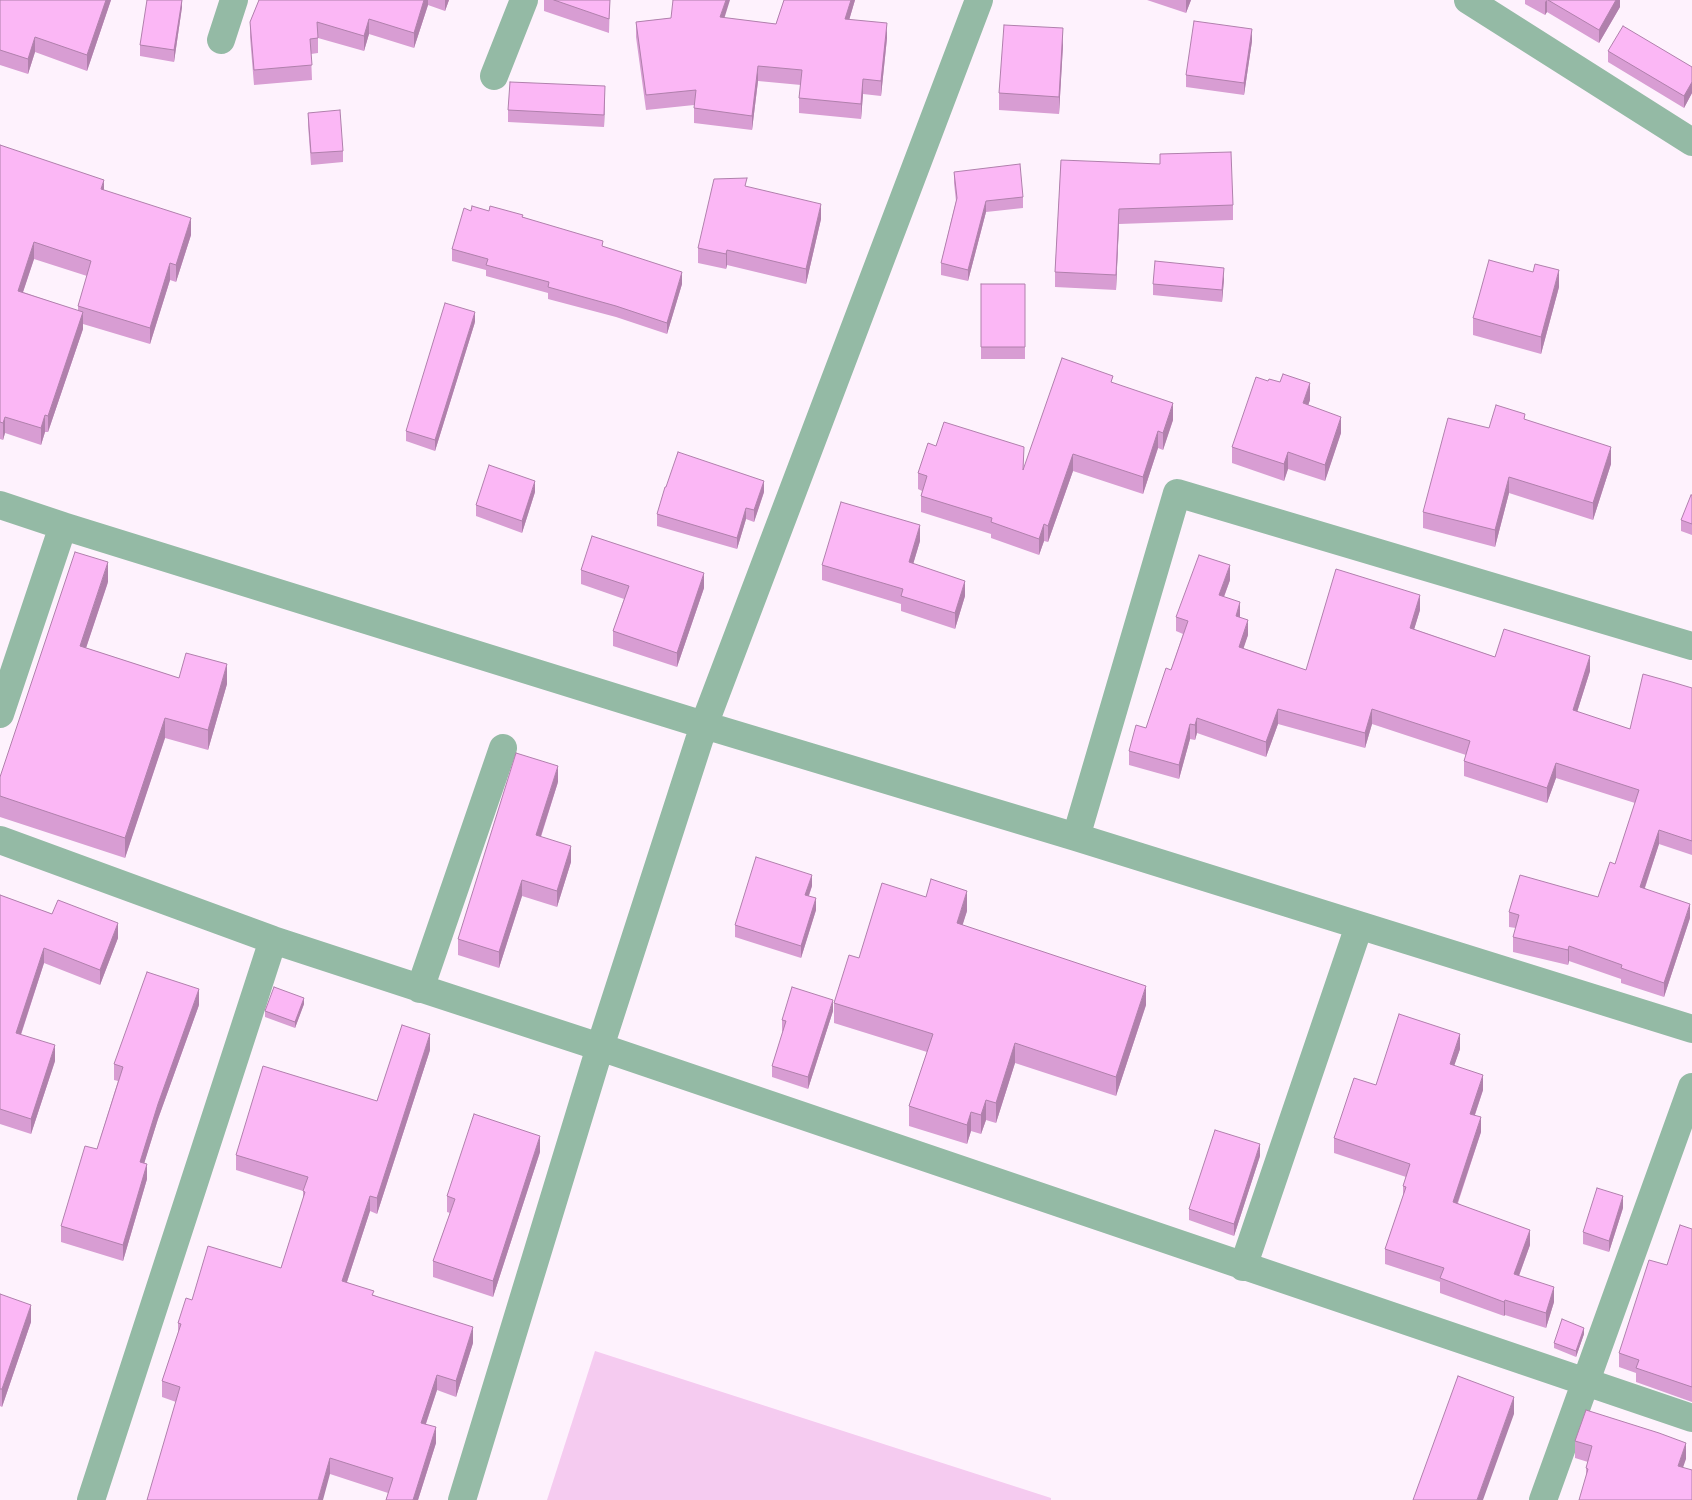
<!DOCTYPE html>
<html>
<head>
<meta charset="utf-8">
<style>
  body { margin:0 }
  canvas { display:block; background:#fef2fd }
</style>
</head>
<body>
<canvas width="1692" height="1500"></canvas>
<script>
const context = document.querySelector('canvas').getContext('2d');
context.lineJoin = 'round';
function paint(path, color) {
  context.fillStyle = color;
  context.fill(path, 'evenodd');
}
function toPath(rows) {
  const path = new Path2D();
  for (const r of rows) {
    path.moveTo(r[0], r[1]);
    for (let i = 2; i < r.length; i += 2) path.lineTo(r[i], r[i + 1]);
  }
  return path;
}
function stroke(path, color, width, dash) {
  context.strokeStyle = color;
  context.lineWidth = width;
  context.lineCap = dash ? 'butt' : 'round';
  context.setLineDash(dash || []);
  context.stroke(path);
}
const green = toPath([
  [595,1351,1051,1498,1051,1500,547,1500]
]);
const street = toPath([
  [1468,0,1692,142],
  [221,40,234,0],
  [494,76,524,0],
  [0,505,63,526],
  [0,714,63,526,704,725,1076,837,1692,1029],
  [1076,837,1177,493,1692,646],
  [0,840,273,940,600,1047,1692,1418],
  [420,989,503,748],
  [1243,1267,1359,926],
  [91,1500,273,940],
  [462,1500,600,1047,704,725,979,0],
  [1543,1500,1692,1087]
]);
const wall = toPath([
  [0,0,111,0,87,71,35,52,28,74,0,65],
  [182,0,182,7,174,62,140,56,140,45],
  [259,0,449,0,445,11,428,5,414,48,369,34,364,51,318,38,318,53,311,54,312,80,254,85,250,37,250,22],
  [544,0,610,0,609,33,544,11],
  [784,0,855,0,849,20,887,38,881,96,863,94,861,119,799,113,799,98,801,85,758,81,752,130,694,123,694,105,646,110,636,37,636,22,671,18,725,18,776,24],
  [1147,0,1191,0,1186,13],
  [1525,0,1620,0,1620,7,1599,43,1547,12,1545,15,1525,4],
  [1252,41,1244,95,1186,87,1186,75],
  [1063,45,1059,114,999,110,999,93],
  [1608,51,1692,67,1692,93,1684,108,1608,62],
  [605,98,604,127,508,122,508,110],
  [308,113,343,151,343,162,311,165,308,125],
  [0,145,104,190,191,235,176,282,170,280,150,344,83,324,83,329,48,432,45,432,41,445,5,433,3,440,0,439],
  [34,259,87,276,78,306,78,311,23,292],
  [1061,160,1233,205,1233,220,1119,224,1116,290,1055,287,1055,272],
  [954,172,1023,197,1023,208,986,212,968,281,941,275,941,263,956,201,954,183],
  [747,187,821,219,806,284,727,265,726,269,698,263,698,248],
  [471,211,489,211,523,217,603,247,682,284,667,334,616,317,548,299,548,293,486,276,486,270,452,261,452,249],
  [1224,279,1222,302,1153,295,1153,284],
  [981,284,1025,284,1025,359,981,359],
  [1559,287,1541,354,1473,335,1473,318],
  [475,322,435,451,406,441,406,431],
  [1113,383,1173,420,1163,450,1158,448,1143,494,1073,471,1048,542,1044,541,1039,555,991,538,991,534,921,512,921,496,922,491,918,489,918,473,1023,470],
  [1310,400,1308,405,1341,433,1325,481,1288,469,1284,481,1232,463,1232,447],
  [1525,420,1611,464,1593,520,1509,493,1495,547,1423,528,1423,512,1489,428],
  [535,492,522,533,476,516,476,505],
  [764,492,754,522,746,519,737,549,657,526,657,514],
  [1692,495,1692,535,1681,531,1681,520],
  [920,541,913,564,965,596,955,629,901,611,901,604,822,580,822,565],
  [581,570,704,588,677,667,613,646,613,631,624,599,581,584],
  [1230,580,1224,597,1240,617,1248,635,1243,648,1306,670,1420,610,1414,629,1495,657,1590,671,1577,712,1630,729,1692,688,1692,855,1659,844,1645,888,1690,918,1664,997,1621,983,1621,979,1569,961,1568,965,1513,952,1513,937,1516,928,1509,927,1509,912,1598,897,1615,864,1635,803,1556,778,1547,803,1464,776,1464,761,1466,755,1372,724,1365,748,1278,724,1266,757,1197,733,1195,740,1190,739,1179,779,1129,765,1129,751,1146,728,1171,670,1183,634,1176,631,1176,617],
  [108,582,86,648,179,678,227,684,208,750,165,738,125,858,0,817,0,777],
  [558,782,541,837,571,862,557,907,522,896,499,968,458,955,458,939],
  [812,886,809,896,816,910,801,958,735,937,735,925],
  [0,895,118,938,100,985,44,963,21,1035,55,1061,31,1134,0,1124],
  [967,911,962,925,1146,1005,1116,1096,1015,1063,996,1123,986,1120,981,1134,971,1131,967,1144,909,1126,909,1106,927,1052,834,1023,834,1003],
  [304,1004,295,1028,265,1017,265,1011],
  [199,1005,158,1119,144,1163,147,1179,123,1261,61,1242,61,1226,97,1149,118,1081,114,1080,114,1064],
  [833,1011,808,1089,772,1077,772,1066,783,1032,782,1031,782,1020],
  [1460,1049,1454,1065,1483,1090,1475,1115,1481,1132,1458,1203,1530,1245,1519,1276,1554,1302,1546,1328,1505,1315,1504,1316,1440,1293,1440,1282,1385,1264,1385,1249,1403,1196,1403,1186,1406,1177,1334,1153,1334,1138,1376,1085],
  [430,1050,377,1214,370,1211,347,1282,473,1343,456,1397,437,1390,426,1424,436,1443,418,1500,386,1500,388,1493,330,1474,176,1402,162,1397,162,1381,178,1333,178,1323,192,1300,281,1268,303,1199,303,1191,236,1170,236,1155,377,1101],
  [540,1152,493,1297,433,1277,433,1261,450,1213,447,1212,447,1196],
  [1260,1156,1234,1236,1189,1220,1189,1209],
  [1623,1208,1609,1252,1583,1244,1583,1232],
  [1692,1229,1692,1402,1636,1382,1636,1373,1619,1367,1619,1353,1667,1265],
  [0,1294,31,1322,2,1407,0,1406],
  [1584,1334,1576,1357,1554,1348,1554,1343],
  [1575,1441,1686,1459,1586,1478,1586,1468,1588,1462,1575,1458]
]);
const shadedWall = toPath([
  [106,0,111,0,87,71,87,55],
  [182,0,182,7,174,62,174,50],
  [424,0,428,0,428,5,414,48,414,33],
  [445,0,449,0,445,11],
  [726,0,730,0,720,32,720,17],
  [851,0,855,0,845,34,845,19],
  [1186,0,1191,0,1186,13],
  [1547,0,1547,12,1545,15,1545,2],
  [1616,0,1620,0,1620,7,1599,43,1599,30],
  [369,19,369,34,364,51,364,36],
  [887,23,887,38,881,96,881,81],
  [1063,28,1063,45,1059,114,1059,97],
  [1252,29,1252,41,1244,95,1244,83],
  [35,37,35,52,28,74,28,59],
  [758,66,758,81,752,130,752,116],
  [863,79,863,94,861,119,861,104],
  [1692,82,1692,93,1684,108,1684,96],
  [605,86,605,98,604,127,604,115],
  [104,180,104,196,101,189],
  [986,201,986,212,968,281,968,270],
  [821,204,821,219,806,284,806,269],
  [1119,209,1119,224,1116,290,1116,275],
  [191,218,191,235,176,282,176,265],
  [34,242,34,259,18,307,18,291],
  [727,250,727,265,726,269,726,254],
  [170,263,170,280,150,344,150,328],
  [1224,268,1224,279,1222,302,1222,290],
  [1559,270,1559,287,1541,354,1541,337],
  [682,272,682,284,667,334,667,323],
  [83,312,83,329,48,432,48,416],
  [475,312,475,322,435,451,435,440],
  [1310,383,1310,400,1303,420,1303,403],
  [1173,403,1173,420,1163,450,1163,433],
  [45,415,45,432,41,445,41,428],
  [5,417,5,433,3,440,3,423],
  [1341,417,1341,433,1325,481,1325,465],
  [1158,431,1158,448,1143,494,1143,477],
  [1611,447,1611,464,1593,520,1593,503],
  [1288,452,1288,469,1284,481,1284,464],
  [1073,454,1073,471,1048,542,1048,526],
  [1509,477,1509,493,1495,547,1495,530],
  [535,481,535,492,522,533,522,521],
  [764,481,764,492,754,522,754,510],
  [746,508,746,519,737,549,737,538],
  [1044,524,1044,541,1039,555,1039,539],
  [920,525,920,541,909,578,909,562],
  [108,562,108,582,80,666,80,646],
  [1230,565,1230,580,1219,610,1219,595],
  [704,573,704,588,677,667,677,653],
  [965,581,965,596,955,629,955,613],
  [1420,595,1420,610,1410,643,1410,628],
  [1240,602,1240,617,1236,631,1236,616],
  [1248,620,1248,635,1239,662,1239,647],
  [1590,656,1590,671,1573,725,1573,710],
  [227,664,227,684,208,750,208,730],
  [1278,709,1278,724,1266,757,1266,742],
  [1372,709,1372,724,1365,748,1365,733],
  [165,718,165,738,125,858,125,838],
  [1197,718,1197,733,1195,740,1195,725],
  [1190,724,1190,739,1179,779,1179,765],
  [1556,763,1556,778,1547,803,1547,788],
  [558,766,558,782,536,851,536,835],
  [1659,830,1659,844,1640,902,1640,887],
  [571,846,571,862,557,907,557,891],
  [812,875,812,886,805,906,805,895],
  [522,880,522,896,499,968,499,952],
  [967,891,967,911,957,943,957,923],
  [816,898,816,910,801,958,801,946],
  [1690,904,1690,918,1664,997,1664,983],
  [118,923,118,938,100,985,100,970],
  [1569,946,1569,961,1568,965,1568,950],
  [44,948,44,963,16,1049,16,1033],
  [1146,986,1146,1005,1116,1096,1116,1077],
  [199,989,199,1005,158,1119,140,1177,140,1162,158,1104],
  [304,998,304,1004,295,1028,295,1022],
  [833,1000,833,1011,808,1089,808,1077],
  [430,1034,430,1050,377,1214,377,1198],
  [1460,1034,1460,1049,1450,1078,1450,1064],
  [1015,1043,1015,1063,996,1123,996,1103],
  [55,1045,55,1061,31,1134,31,1119],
  [1483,1075,1483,1090,1470,1129,1470,1114],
  [986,1100,986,1120,981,1134,981,1115],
  [971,1112,971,1131,967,1144,967,1125],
  [1481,1117,1481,1132,1453,1216,1453,1202],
  [540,1136,540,1152,493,1297,493,1281],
  [1260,1144,1260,1156,1234,1236,1234,1224],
  [147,1164,147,1179,123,1261,123,1245],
  [370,1196,370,1211,342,1297,342,1281],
  [1623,1196,1623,1208,1609,1252,1609,1241],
  [1530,1230,1530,1245,1514,1289,1514,1274],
  [1554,1287,1554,1302,1546,1328,1546,1313],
  [1505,1300,1505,1315,1504,1316,1504,1302],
  [31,1305,31,1322,2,1407,2,1389],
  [473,1327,473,1343,456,1397,456,1381],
  [1584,1328,1584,1334,1576,1357,1576,1351],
  [437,1375,437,1390,421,1438,421,1423],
  [1514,1397,1514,1414,1483,1500,1477,1500],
  [436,1427,436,1443,418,1500,413,1500],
  [1686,1443,1686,1459,1678,1482,1678,1466],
  [330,1458,330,1474,323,1500,318,1500]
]);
const building = toPath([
  [0,0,106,0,87,55,35,37,28,59,0,50,0,0],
  [147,0,182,0,174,50,140,45,147,0],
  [259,0,424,0,414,33,369,19,364,36,317,22,318,38,310,39,312,65,254,70,250,22,259,0],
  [554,0,610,0,609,19,554,0],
  [673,0,726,0,720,17,776,24,784,0,851,0,845,19,887,23,881,81,863,79,861,104,799,98,802,70,758,66,752,116,694,108,696,90,646,95,636,22,671,18,673,0],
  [1548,0,1616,0,1599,30,1548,0],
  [1194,21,1252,29,1244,83,1186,75,1194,21],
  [1004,25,1063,28,1059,97,999,93,1004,25],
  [1623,26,1692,67,1692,82,1684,96,1608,51,1623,26],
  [510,82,605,86,604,115,508,110,510,82],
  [340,110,343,151,311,153,308,113,340,110],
  [0,145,104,180,101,189,191,218,176,265,170,263,150,328,78,306,91,261,34,242,18,291,83,312,48,416,45,415,41,428,5,417,3,423,0,422,0,145],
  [1231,152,1233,205,1119,209,1116,275,1055,272,1061,160,1160,164,1160,154,1231,152],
  [1020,164,1023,197,986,201,968,270,941,263,957,198,954,172,1020,164],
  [747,178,745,186,821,204,806,269,727,250,726,254,698,248,714,179,747,178],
  [472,206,489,211,490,206,523,215,522,217,603,241,602,246,682,272,667,323,616,306,548,287,549,282,486,265,488,259,452,249,464,208,471,211,472,206],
  [1489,260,1533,272,1535,264,1559,270,1541,337,1473,318,1489,260],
  [1155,261,1224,268,1222,290,1153,284,1155,261],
  [981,284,1025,284,1025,347,981,347,981,284],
  [445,303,475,312,435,440,406,431,445,303],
  [1062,358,1113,376,1111,382,1173,403,1163,433,1158,431,1143,477,1073,454,1048,526,1044,524,1039,539,991,522,992,518,921,496,927,476,918,473,928,443,936,446,944,422,1024,447,1023,470,1062,358],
  [1283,374,1310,383,1303,403,1341,417,1325,465,1288,452,1284,464,1232,447,1256,377,1268,381,1269,379,1280,382,1283,374],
  [1496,405,1525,414,1524,419,1611,447,1593,503,1509,477,1495,530,1423,512,1448,418,1489,428,1496,405],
  [678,452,764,481,754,510,746,508,737,538,657,514,665,487,666,487,678,452],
  [489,465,535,481,522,521,476,505,489,465],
  [1691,495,1692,495,1692,524,1681,520,1691,495],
  [841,502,920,525,909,562,965,581,955,613,901,596,903,589,822,565,841,502],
  [592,536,704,573,677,653,613,631,629,586,581,570,592,536],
  [75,552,108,562,80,646,179,678,186,653,227,664,208,730,165,718,125,838,0,796,0,777,75,552],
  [1199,555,1230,565,1219,595,1240,602,1236,616,1248,620,1239,647,1306,670,1336,569,1420,595,1410,628,1495,657,1504,629,1590,656,1573,710,1630,729,1643,674,1672,682,1692,688,1692,841,1659,830,1640,887,1690,904,1664,983,1621,968,1622,965,1569,946,1568,950,1513,937,1519,915,1509,912,1520,875,1598,897,1610,862,1615,864,1639,790,1556,763,1547,788,1464,761,1470,741,1372,709,1365,733,1278,709,1266,742,1197,718,1195,725,1190,724,1179,765,1129,751,1136,725,1146,728,1166,668,1171,670,1188,621,1176,617,1199,555],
  [516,753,558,766,536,835,571,846,557,891,522,880,499,952,458,939,516,753],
  [756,857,812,875,805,895,816,898,801,946,735,925,756,857],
  [931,879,967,891,957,923,1146,986,1116,1077,1015,1043,996,1103,986,1100,981,1115,971,1112,967,1125,909,1106,933,1034,834,1003,849,955,859,958,882,883,926,897,931,879],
  [0,895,52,914,58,900,118,923,100,970,44,948,16,1033,55,1045,31,1119,0,1109,0,895],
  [147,972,199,989,158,1104,140,1162,147,1164,123,1245,61,1226,85,1146,97,1149,123,1067,114,1064,147,972],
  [274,987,304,998,295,1022,265,1011,274,987],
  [792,987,833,1000,808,1077,772,1066,786,1021,782,1020,792,987],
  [1399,1014,1460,1034,1450,1064,1483,1075,1470,1114,1481,1117,1453,1202,1530,1230,1514,1274,1554,1287,1546,1313,1505,1300,1504,1302,1440,1278,1444,1268,1385,1249,1406,1187,1403,1186,1410,1164,1334,1138,1354,1078,1376,1085,1399,1014],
  [402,1025,430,1034,377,1198,370,1196,342,1281,374,1291,372,1295,473,1327,456,1381,437,1375,421,1423,436,1427,413,1500,386,1500,393,1478,330,1458,318,1500,147,1500,180,1387,162,1381,181,1324,178,1323,186,1298,192,1300,208,1246,281,1268,305,1192,303,1191,308,1177,236,1155,263,1066,377,1101,402,1025],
  [474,1114,540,1136,493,1281,433,1261,455,1199,447,1196,474,1114],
  [1215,1130,1260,1144,1234,1224,1189,1209,1215,1130],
  [1597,1188,1623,1196,1609,1241,1583,1232,1597,1188],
  [1680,1225,1692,1229,1692,1387,1636,1368,1639,1360,1619,1353,1649,1260,1667,1265,1680,1225],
  [0,1294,31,1305,2,1389,0,1389,0,1294],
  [1562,1319,1584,1328,1576,1351,1554,1343,1562,1319],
  [1458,1376,1514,1397,1477,1500,1413,1500,1458,1376],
  [1586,1410,1659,1433,1686,1443,1678,1466,1692,1470,1692,1500,1579,1500,1588,1469,1586,1468,1592,1446,1575,1441,1586,1410]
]);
paint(green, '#f5cbf0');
stroke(street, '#94baa5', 28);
paint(wall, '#d89dd3');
paint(shadedWall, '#b080ac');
paint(building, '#fbb7f5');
stroke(building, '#b080ac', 1);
</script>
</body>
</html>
